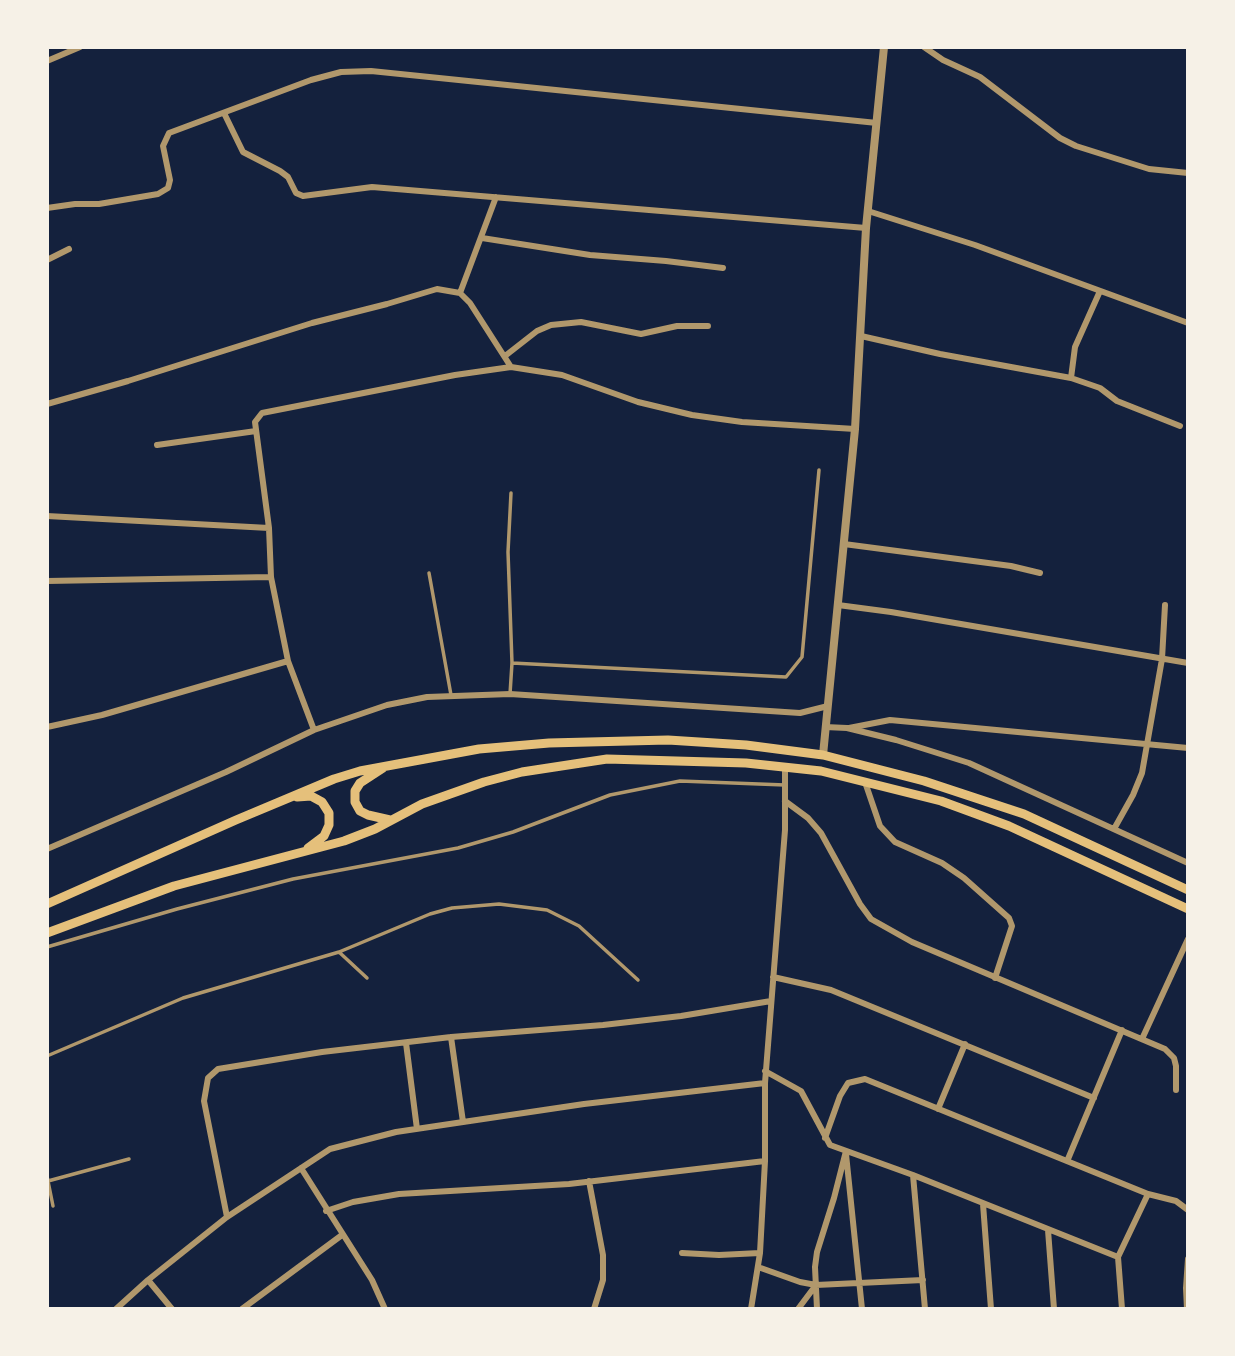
<!DOCTYPE html>
<html>
<head>
<meta charset="utf-8">
<style>
  body { margin:0 }
  #map { position:relative; width:1235px; height:1356px; overflow:hidden; background:#14213d; font-family:"Exo 2",sans-serif }
  canvas { display:block }
  .frame { position:absolute; inset:0; border:49px solid #f6f1e7; pointer-events:none }
</style>
</head>
<body>
<div id="map">
<canvas width="1235" height="1356"></canvas>
<div class="frame"></div>
</div>
<script>
const context = document.querySelector('canvas').getContext('2d');
context.lineJoin = 'round';
function toPath(rows) {
  const path = new Path2D();
  for (const r of rows) {
    path.moveTo(r[0], r[1]);
    for (let i = 2; i < r.length; i += 2) path.lineTo(r[i], r[i + 1]);
  }
  return path;
}
function stroke(path, color, width, dash) {
  context.strokeStyle = color;
  context.lineWidth = width;
  context.lineCap = dash ? 'butt' : 'round';
  context.setLineDash(dash || []);
  context.stroke(path);
}
const service = toPath([
  [429,573,451,695],
  [512,663,786,677,802,657,819,470],
  [510,694,512,663,508,552,511,493],
  [47,947,177,909,293,879,458,848,513,832,610,795,680,781,785,785],
  [339,952,367,978],
  [47,1056,183,998,339,952,430,914,452,908,499,904,547,910,579,926,638,980],
  [47,1176,53,1206],
  [48,1181,129,1159]
]);
const minor = toPath([
  [924,47,943,60,980,77,1060,138,1076,146,1149,169,1188,173],
  [47,61,80,47],
  [224,113,243,152,280,171,288,177,296,193,303,196,372,187,866,228],
  [47,208,75,204,99,204,158,194,168,188,170,180,163,146,169,133,311,80,341,72,371,71,877,123],
  [868,211,975,245,1188,323],
  [482,238,590,255,666,261,723,268],
  [47,260,69,249],
  [460,293,496,197],
  [861,336,940,354,1071,378,1100,388,1117,401,1180,426],
  [505,356,537,331,551,325,581,322,641,334,677,326,708,326],
  [1071,378,1075,347,1100,291],
  [47,404,128,381,312,323,387,304,437,289,460,293,470,303,511,367],
  [157,445,256,431],
  [47,516,269,528],
  [844,544,1011,566,1040,573],
  [47,581,271,577],
  [838,605,891,612,1188,663],
  [47,727,102,715,288,661],
  [825,727,847,728,896,740,969,763,1188,863],
  [849,728,890,720,1188,748],
  [314,730,288,661,271,577,269,528,255,422,262,413,455,375,511,367,562,375,638,402,692,415,742,422,855,429],
  [865,782,880,826,895,842,942,863,964,878,1009,918,1012,926,995,978],
  [785,801,808,818,821,833,860,904,871,919,912,942,1165,1049,1174,1058,1176,1066,1176,1090],
  [1114,829,1133,795,1142,773,1162,659,1165,605],
  [47,849,226,772,314,730,387,705,427,697,510,694,800,713,828,706],
  [773,977,831,990,1094,1098],
  [451,1037,463,1122],
  [1142,1039,1188,939],
  [406,1043,417,1129],
  [765,1071,801,1091,830,1145,913,1175,1118,1257],
  [938,1109,965,1044],
  [825,1138,840,1096,848,1083,865,1079,1148,1194,1176,1201,1188,1210],
  [846,1154,862,1309],
  [1068,1159,1122,1030],
  [301,1168,372,1280,385,1309],
  [913,1175,925,1309],
  [589,1181,603,1255,603,1280,594,1309],
  [983,1204,991,1309],
  [326,1211,353,1202,399,1194,569,1184,765,1161],
  [227,1217,204,1101,208,1078,218,1069,322,1052,451,1037,603,1025,681,1016,771,1001],
  [1048,1230,1054,1309],
  [682,1253,719,1255,760,1253],
  [758,1267,800,1282,816,1285,923,1280],
  [148,1280,172,1309],
  [116,1309,148,1280,227,1217,330,1149,396,1132,584,1104,765,1083],
  [242,1309,342,1235],
  [751,1309,760,1253,765,1161,765,1083,785,830,785,767],
  [798,1309,816,1285],
  [817,1309,815,1267,817,1252,834,1198,846,1151],
  [1122,1309,1118,1257,1148,1194],
  [1187,1309,1186,1288,1188,1259]
]);
const tertiary = toPath([
  [823,755,855,429,866,228,884,47]
]);
const secondary = toPath([
  [383,768,360,783,355,791,355,802,360,811,368,815,390,820],
  [297,797,311,796,322,802,329,813,329,825,324,836,308,848],
  [47,904,236,820,334,779,360,771,479,749,549,743,668,740,746,745,823,755,924,781,1024,814,1188,890],
  [47,933,174,886,344,841,375,829,422,804,484,782,522,772,607,759,746,763,821,771,941,801,1009,826,1188,909]
]);
stroke(service, '#b1986c', 3.5);
stroke(minor, '#b1986c', 6);
stroke(tertiary, '#b1986c', 8);
stroke(secondary, '#e5c07b', 9);
</script>
</body>
</html>
